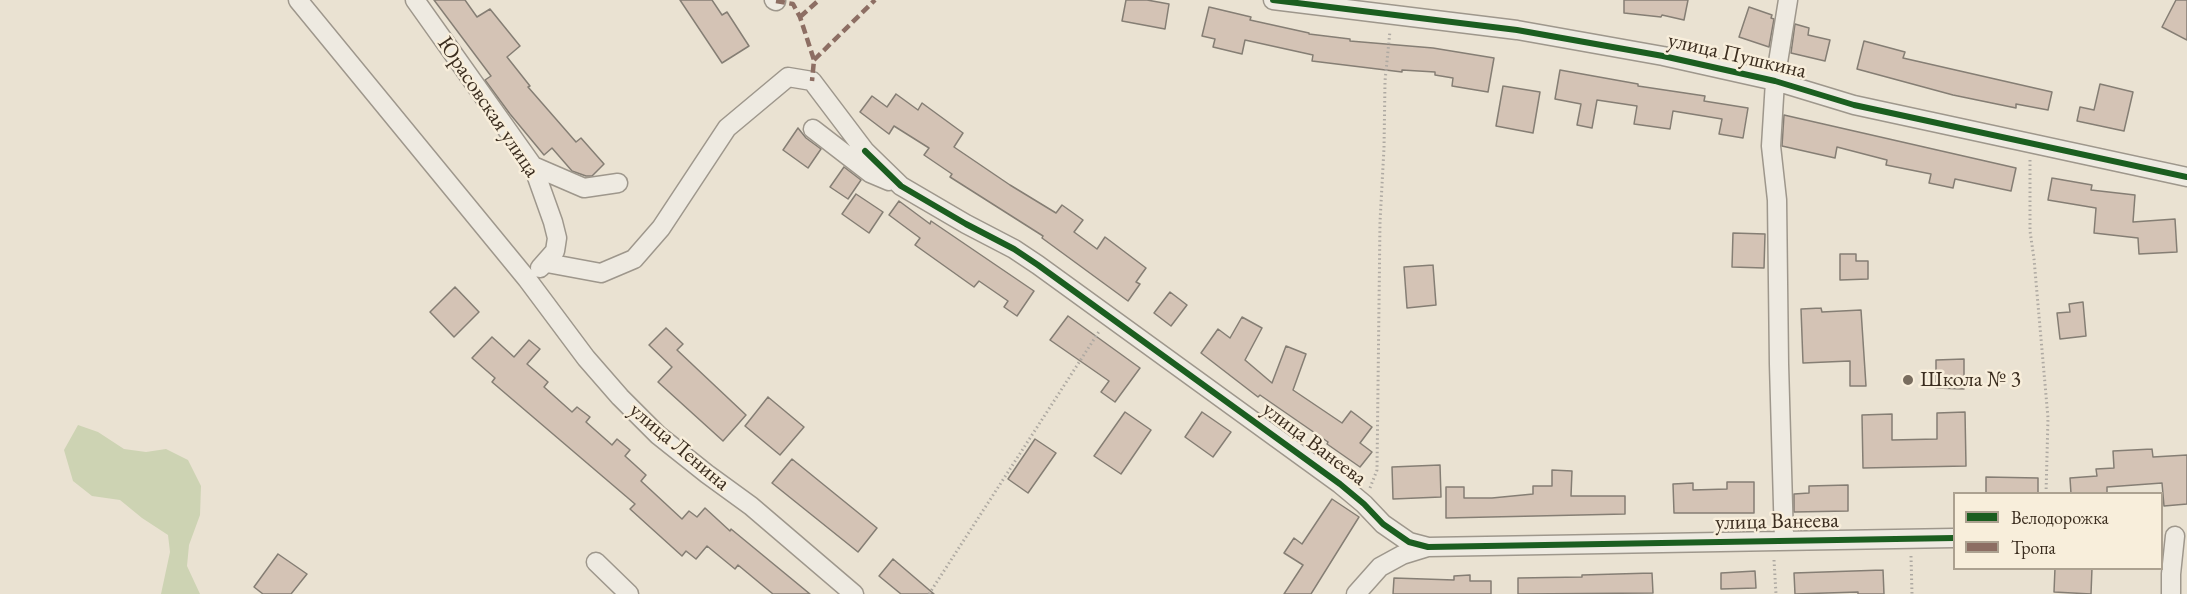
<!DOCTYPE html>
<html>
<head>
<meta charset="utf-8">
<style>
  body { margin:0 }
  #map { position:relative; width:2187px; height:594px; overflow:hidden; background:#eae2d2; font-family:"EB Garamond",serif }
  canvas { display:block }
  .legend { position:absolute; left:1953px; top:492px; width:210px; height:78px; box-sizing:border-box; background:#f8eedb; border:2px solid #aca190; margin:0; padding:8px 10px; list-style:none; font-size:18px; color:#3b2d1f }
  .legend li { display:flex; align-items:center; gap:12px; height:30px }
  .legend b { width:30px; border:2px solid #aca190 }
</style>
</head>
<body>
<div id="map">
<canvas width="2187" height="594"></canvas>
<ul class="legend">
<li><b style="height:8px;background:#1b5e20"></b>Велодорожка</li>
<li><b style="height:8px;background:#8d6e63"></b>Тропа</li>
</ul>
</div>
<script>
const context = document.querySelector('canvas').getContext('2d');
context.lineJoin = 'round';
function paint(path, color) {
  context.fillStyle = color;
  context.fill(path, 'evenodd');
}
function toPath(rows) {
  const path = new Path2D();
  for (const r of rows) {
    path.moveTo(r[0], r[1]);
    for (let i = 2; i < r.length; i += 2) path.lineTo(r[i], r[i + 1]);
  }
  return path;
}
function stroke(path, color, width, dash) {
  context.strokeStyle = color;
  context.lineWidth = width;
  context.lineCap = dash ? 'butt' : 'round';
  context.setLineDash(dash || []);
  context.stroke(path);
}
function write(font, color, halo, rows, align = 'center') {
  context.font = font + ' "EB Garamond",serif';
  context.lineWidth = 5;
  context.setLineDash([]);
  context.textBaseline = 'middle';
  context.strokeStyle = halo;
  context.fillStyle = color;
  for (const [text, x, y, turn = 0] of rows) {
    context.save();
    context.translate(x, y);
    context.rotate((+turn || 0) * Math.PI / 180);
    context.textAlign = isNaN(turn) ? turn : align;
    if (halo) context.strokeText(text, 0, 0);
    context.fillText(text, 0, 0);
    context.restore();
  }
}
const green = toPath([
  [78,425,98,432,124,449,146,452,166,449,188,460,201,486,200,515,189,545,187,566,200,594,161,594,170,552,168,535,142,518,120,500,92,496,73,481,64,450]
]);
const building = toPath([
  [434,0,465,0,477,17,490,9,520,46,507,57,530,86,528,87,576,142,581,138,604,164,592,176,586,176,572,171,552,148,544,155,510,114,485,80,491,76,434,0],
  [680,0,712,0,722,15,727,12,749,46,722,63,680,0],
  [1126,0,1147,0,1169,4,1165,29,1122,21,1126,0],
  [1624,0,1688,0,1684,20,1662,15,1661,17,1624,13,1624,0],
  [2176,0,2187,0,2187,40,2162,27,2176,0],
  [1209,7,1251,17,1250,20,1309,33,1309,34,1350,39,1350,41,1433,48,1494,58,1488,92,1452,86,1453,78,1435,75,1435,72,1402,70,1402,72,1312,61,1313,55,1245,40,1242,54,1213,47,1215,39,1202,36,1209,7],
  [1749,7,1772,15,1771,18,1774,19,1769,47,1739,37,1749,7],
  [1795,24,1809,28,1808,35,1830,40,1825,61,1791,53,1795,24],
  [1864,41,1905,52,1903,58,2052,92,2048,110,2016,104,2016,108,1953,95,1857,69,1864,41],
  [1560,70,1638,84,1638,86,1705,96,1704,101,1748,108,1743,138,1719,134,1722,119,1673,111,1670,129,1634,124,1637,106,1597,100,1592,128,1577,125,1581,104,1555,99,1560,70],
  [2100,84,2133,92,2124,131,2077,121,2080,107,2094,110,2100,84],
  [1503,86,1540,92,1533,133,1496,126,1503,86],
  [896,94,918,110,922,103,963,133,954,147,1010,185,1056,213,1062,205,1083,220,1074,232,1097,249,1105,237,1146,268,1136,282,1140,284,1128,301,1042,238,1043,236,950,177,952,174,924,155,929,148,894,126,889,134,860,112,872,96,887,107,896,94],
  [1784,115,2016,168,2011,191,1955,179,1953,188,1929,183,1931,174,1886,165,1887,160,1837,147,1835,158,1782,146,1784,115],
  [798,128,806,138,821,149,808,168,783,150,798,128],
  [844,167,861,180,848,199,830,187,844,167],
  [2052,178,2092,185,2091,190,2135,195,2133,222,2175,219,2177,252,2139,254,2138,238,2094,233,2096,208,2048,200,2052,178],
  [856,194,883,212,869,233,842,214,856,194],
  [899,201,930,224,931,221,1034,291,1017,316,1004,307,1008,301,979,281,974,287,915,245,920,238,889,215,899,201],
  [1733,233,1765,234,1764,268,1732,267,1733,233],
  [1840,254,1856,254,1856,261,1868,261,1868,279,1840,280,1840,254],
  [1433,265,1436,305,1407,308,1404,267,1433,265],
  [455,287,479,312,454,337,430,312,455,287],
  [1170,292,1187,305,1171,326,1154,313,1170,292],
  [2083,302,2086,336,2060,339,2057,313,2070,312,2069,304,2083,302],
  [1821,308,1822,312,1861,310,1866,386,1850,386,1850,361,1803,363,1801,309,1821,308],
  [1068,316,1140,368,1115,402,1101,392,1109,381,1050,340,1068,316],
  [1242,317,1262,328,1245,360,1272,383,1286,346,1306,354,1293,390,1342,423,1351,411,1372,427,1360,443,1372,452,1360,467,1327,444,1328,442,1260,395,1258,397,1201,353,1218,329,1230,338,1242,317],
  [666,328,683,344,677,350,746,415,723,441,658,382,672,367,649,345,666,328],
  [492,337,514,357,529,340,540,349,527,364,548,382,544,387,572,412,577,407,590,417,586,422,612,445,617,439,630,450,625,456,646,475,641,481,682,519,689,511,697,517,705,508,730,531,731,529,810,594,773,594,738,565,735,569,707,546,696,559,686,551,682,556,630,509,635,504,492,382,495,378,472,358,492,337],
  [1964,359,1964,389,1936,388,1936,360,1964,359],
  [768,397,804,427,780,455,745,426,768,397],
  [1125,412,1151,430,1121,474,1094,456,1125,412],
  [1202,412,1231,432,1213,457,1185,437,1202,412],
  [1965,412,1966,466,1863,468,1862,415,1892,414,1892,440,1937,439,1937,413,1965,412],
  [1035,439,1056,453,1028,493,1008,479,1035,439],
  [2152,449,2153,457,2187,455,2187,504,2164,506,2162,483,2107,487,2107,494,2071,494,2070,478,2097,476,2096,469,2114,468,2113,451,2152,449],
  [792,459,877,528,858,552,772,483,792,459],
  [1440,465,1441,497,1393,499,1392,467,1440,465],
  [1552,470,1572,471,1571,496,1625,496,1625,514,1446,518,1446,487,1464,487,1464,498,1492,498,1533,494,1533,486,1552,486,1552,470],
  [1986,477,2038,478,2038,494,1986,494,1986,477],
  [1727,482,1754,482,1754,513,1674,513,1673,484,1693,483,1693,490,1727,489,1727,482],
  [1848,485,1848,511,1794,512,1794,494,1809,493,1809,486,1848,485],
  [1332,499,1359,517,1311,594,1284,594,1303,565,1284,553,1294,538,1302,544,1332,499],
  [278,554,307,574,291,594,263,594,254,587,278,554],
  [893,559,934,594,901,594,879,576,893,559],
  [2055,568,2092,568,2091,594,2054,592,2055,568],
  [1883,570,1884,594,1858,594,1858,592,1795,594,1794,573,1883,570],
  [1755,571,1756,588,1721,589,1721,573,1755,571],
  [1652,573,1653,593,1518,594,1518,578,1582,577,1582,575,1652,573],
  [1470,575,1470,581,1491,581,1491,594,1393,594,1394,578,1454,580,1454,576,1470,575]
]);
const path = toPath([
  [2030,160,2030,231,2034,259,2048,418,2046,494],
  [1370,488,1377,470,1380,222,1384,148,1385,81,1390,31],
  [1911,556,1912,594],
  [1774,560,1776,594],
  [929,594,1100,330]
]);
const minor = toPath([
  [298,0,527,279,586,358,620,397,658,435,707,474,751,506,854,594],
  [415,0,533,166,553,222,557,238,555,251,540,268],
  [774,0,776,1],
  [1273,0,1517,30,1663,56,1775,81,1854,105,2187,177],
  [813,129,870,173,889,181],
  [533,166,584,188,618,183],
  [547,263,601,273,634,259,661,228,727,128,788,77,812,81,865,151,901,186,966,224,1014,249,1038,265,1340,484,1364,504,1383,524,1409,542,1428,547,1954,538],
  [1784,540,1779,364,1777,200,1771,146,1775,81,1788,0],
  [596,562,629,594],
  [1356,594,1380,567,1402,555,1428,547],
  [2171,594,2171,574,2175,536]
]);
const quiet = toPath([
  [776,1,793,4,800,17,814,60,812,81],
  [800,17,819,0],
  [814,60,875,0]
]);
const cycleway = toPath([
  [1273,0,1517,30,1663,56,1775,81,1854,105,2187,177],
  [865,151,901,186,966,224,1014,249,1038,265,1340,484,1364,504,1383,524,1409,542,1428,547,1954,538]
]);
const markers = [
  [1908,380,6,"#786c5e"]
];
const streetNames = [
  ["улица Пушкина",1737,56,13],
  ["Юрасовская улица",488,107,56],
  ["улица Ванеева",1314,444,37],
  ["улица Ленина",679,447,40],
  ["улица Ванеева",1777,522,-1]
];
const poiNames = [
  ["Школа № 3",1920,380]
];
paint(green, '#cdd3b3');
paint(building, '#d4c3b5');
stroke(building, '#857e74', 1.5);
stroke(minor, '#9e978c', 21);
stroke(path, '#aea9a2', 3, [1.5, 3]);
stroke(minor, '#eeeae1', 18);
stroke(quiet, '#8d6e63', 4.5, [9, 4.5]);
stroke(cycleway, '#1b5e20', 6);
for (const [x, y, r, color] of markers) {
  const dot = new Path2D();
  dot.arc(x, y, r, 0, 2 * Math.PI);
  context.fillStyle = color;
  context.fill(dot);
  stroke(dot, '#f8eedb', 2);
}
write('22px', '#3b2d1f', '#f8eedb', streetNames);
write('22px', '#3b2d1f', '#f8eedb', poiNames, 'left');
</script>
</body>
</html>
